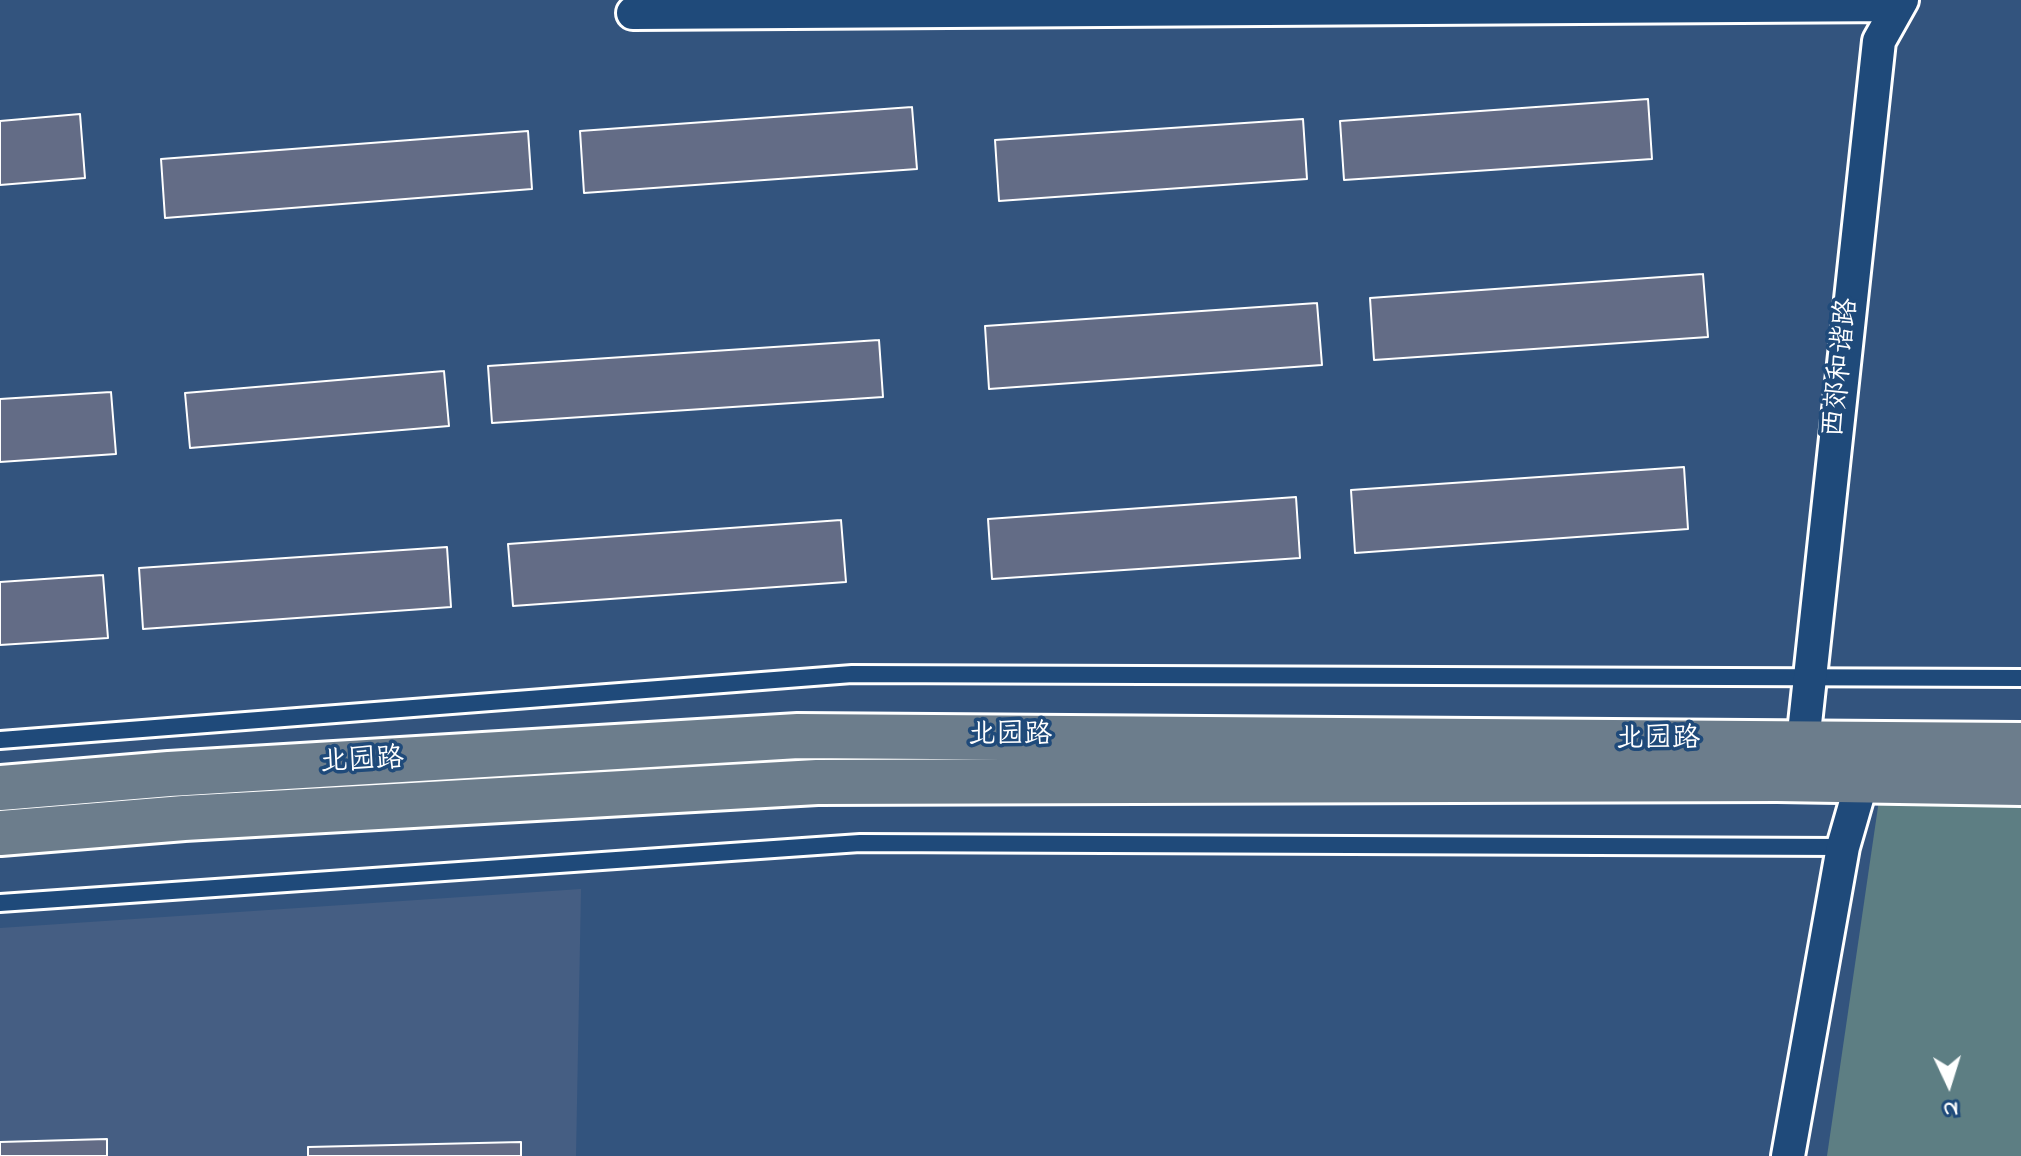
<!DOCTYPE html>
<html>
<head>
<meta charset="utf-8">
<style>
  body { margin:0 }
  #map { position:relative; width:2021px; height:1156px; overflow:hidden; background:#33547e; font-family:"Indie Flower",sans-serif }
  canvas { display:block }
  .north { position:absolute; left:1909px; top:1044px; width:80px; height:80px; -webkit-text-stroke:6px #1f4a7a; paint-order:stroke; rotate:176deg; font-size:22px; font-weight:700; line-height:32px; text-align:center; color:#fff }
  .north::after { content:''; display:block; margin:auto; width:28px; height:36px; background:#fff; clip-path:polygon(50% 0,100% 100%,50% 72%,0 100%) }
</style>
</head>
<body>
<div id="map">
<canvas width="2021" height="1156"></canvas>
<div class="north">N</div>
</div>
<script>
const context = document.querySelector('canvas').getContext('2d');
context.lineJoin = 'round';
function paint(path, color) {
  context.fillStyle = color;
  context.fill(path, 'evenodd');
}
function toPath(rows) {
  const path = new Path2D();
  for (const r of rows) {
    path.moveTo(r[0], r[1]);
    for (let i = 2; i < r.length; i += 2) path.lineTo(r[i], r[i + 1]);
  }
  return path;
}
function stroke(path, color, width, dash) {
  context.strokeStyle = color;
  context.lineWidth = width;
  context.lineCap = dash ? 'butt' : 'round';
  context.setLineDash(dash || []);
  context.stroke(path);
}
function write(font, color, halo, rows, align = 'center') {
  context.font = font + ' "Indie Flower","LXGW WenKai TC",sans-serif';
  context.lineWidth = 7;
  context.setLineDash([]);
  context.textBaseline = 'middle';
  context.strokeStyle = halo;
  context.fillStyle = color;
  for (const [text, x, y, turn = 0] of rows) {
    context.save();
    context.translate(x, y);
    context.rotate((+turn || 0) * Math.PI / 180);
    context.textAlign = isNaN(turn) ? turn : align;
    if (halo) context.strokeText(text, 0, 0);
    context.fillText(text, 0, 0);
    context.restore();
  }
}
const built = toPath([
  [581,889,576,1156,0,1156,0,928]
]);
const green = toPath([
  [1879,800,2021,805,2021,1156,1827,1156]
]);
const building = toPath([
  [1648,99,1652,159,1344,180,1340,121,1648,99],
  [912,107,917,169,584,193,580,131,912,107],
  [80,114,85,178,0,185,0,121,80,114],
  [1303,119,1307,179,999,201,995,140,1303,119],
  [528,131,532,189,165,218,161,159,528,131],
  [1703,274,1708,337,1374,360,1370,298,1703,274],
  [1317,303,1322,365,989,389,985,326,1317,303],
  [879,340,883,397,492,423,488,366,879,340],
  [444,371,449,426,190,448,185,393,444,371],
  [111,392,116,454,0,462,0,399,111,392],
  [1684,467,1688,529,1355,553,1351,490,1684,467],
  [1296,497,1300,558,992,579,988,519,1296,497],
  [841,520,846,582,513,606,508,544,841,520],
  [447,547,451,607,143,629,139,568,447,547],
  [103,575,108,638,0,645,0,582,103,575],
  [107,1139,107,1156,0,1156,0,1142,107,1139],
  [521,1142,521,1156,308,1156,308,1147,521,1142]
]);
const lane = toPath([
  [0,740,852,674,2021,678],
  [0,903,860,843,1843,847]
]);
const street = toPath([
  [633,13,1899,5],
  [1803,742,1879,41,1902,0],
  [1788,1156,1843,847,1862,781]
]);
const primary = toPath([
  [0,788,169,774,798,736,2021,745],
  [0,833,184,818,817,782,1777,779,2021,783]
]);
const streetNames = [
  ["西郊和谐路",1843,368,-84],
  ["北园路",1010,737],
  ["北园路",1658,741],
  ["北园路",362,763,-3]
];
paint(built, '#455e83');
paint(green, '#5d7e83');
paint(building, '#636c86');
stroke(building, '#fff', 2);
stroke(lane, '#fff', 22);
stroke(street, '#fff', 38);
stroke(primary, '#fff', 50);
stroke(lane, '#1f4a7a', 16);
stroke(street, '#1f4a7a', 32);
stroke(primary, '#6c7d8c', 44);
write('28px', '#fff', '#1f4a7a', streetNames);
</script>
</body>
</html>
